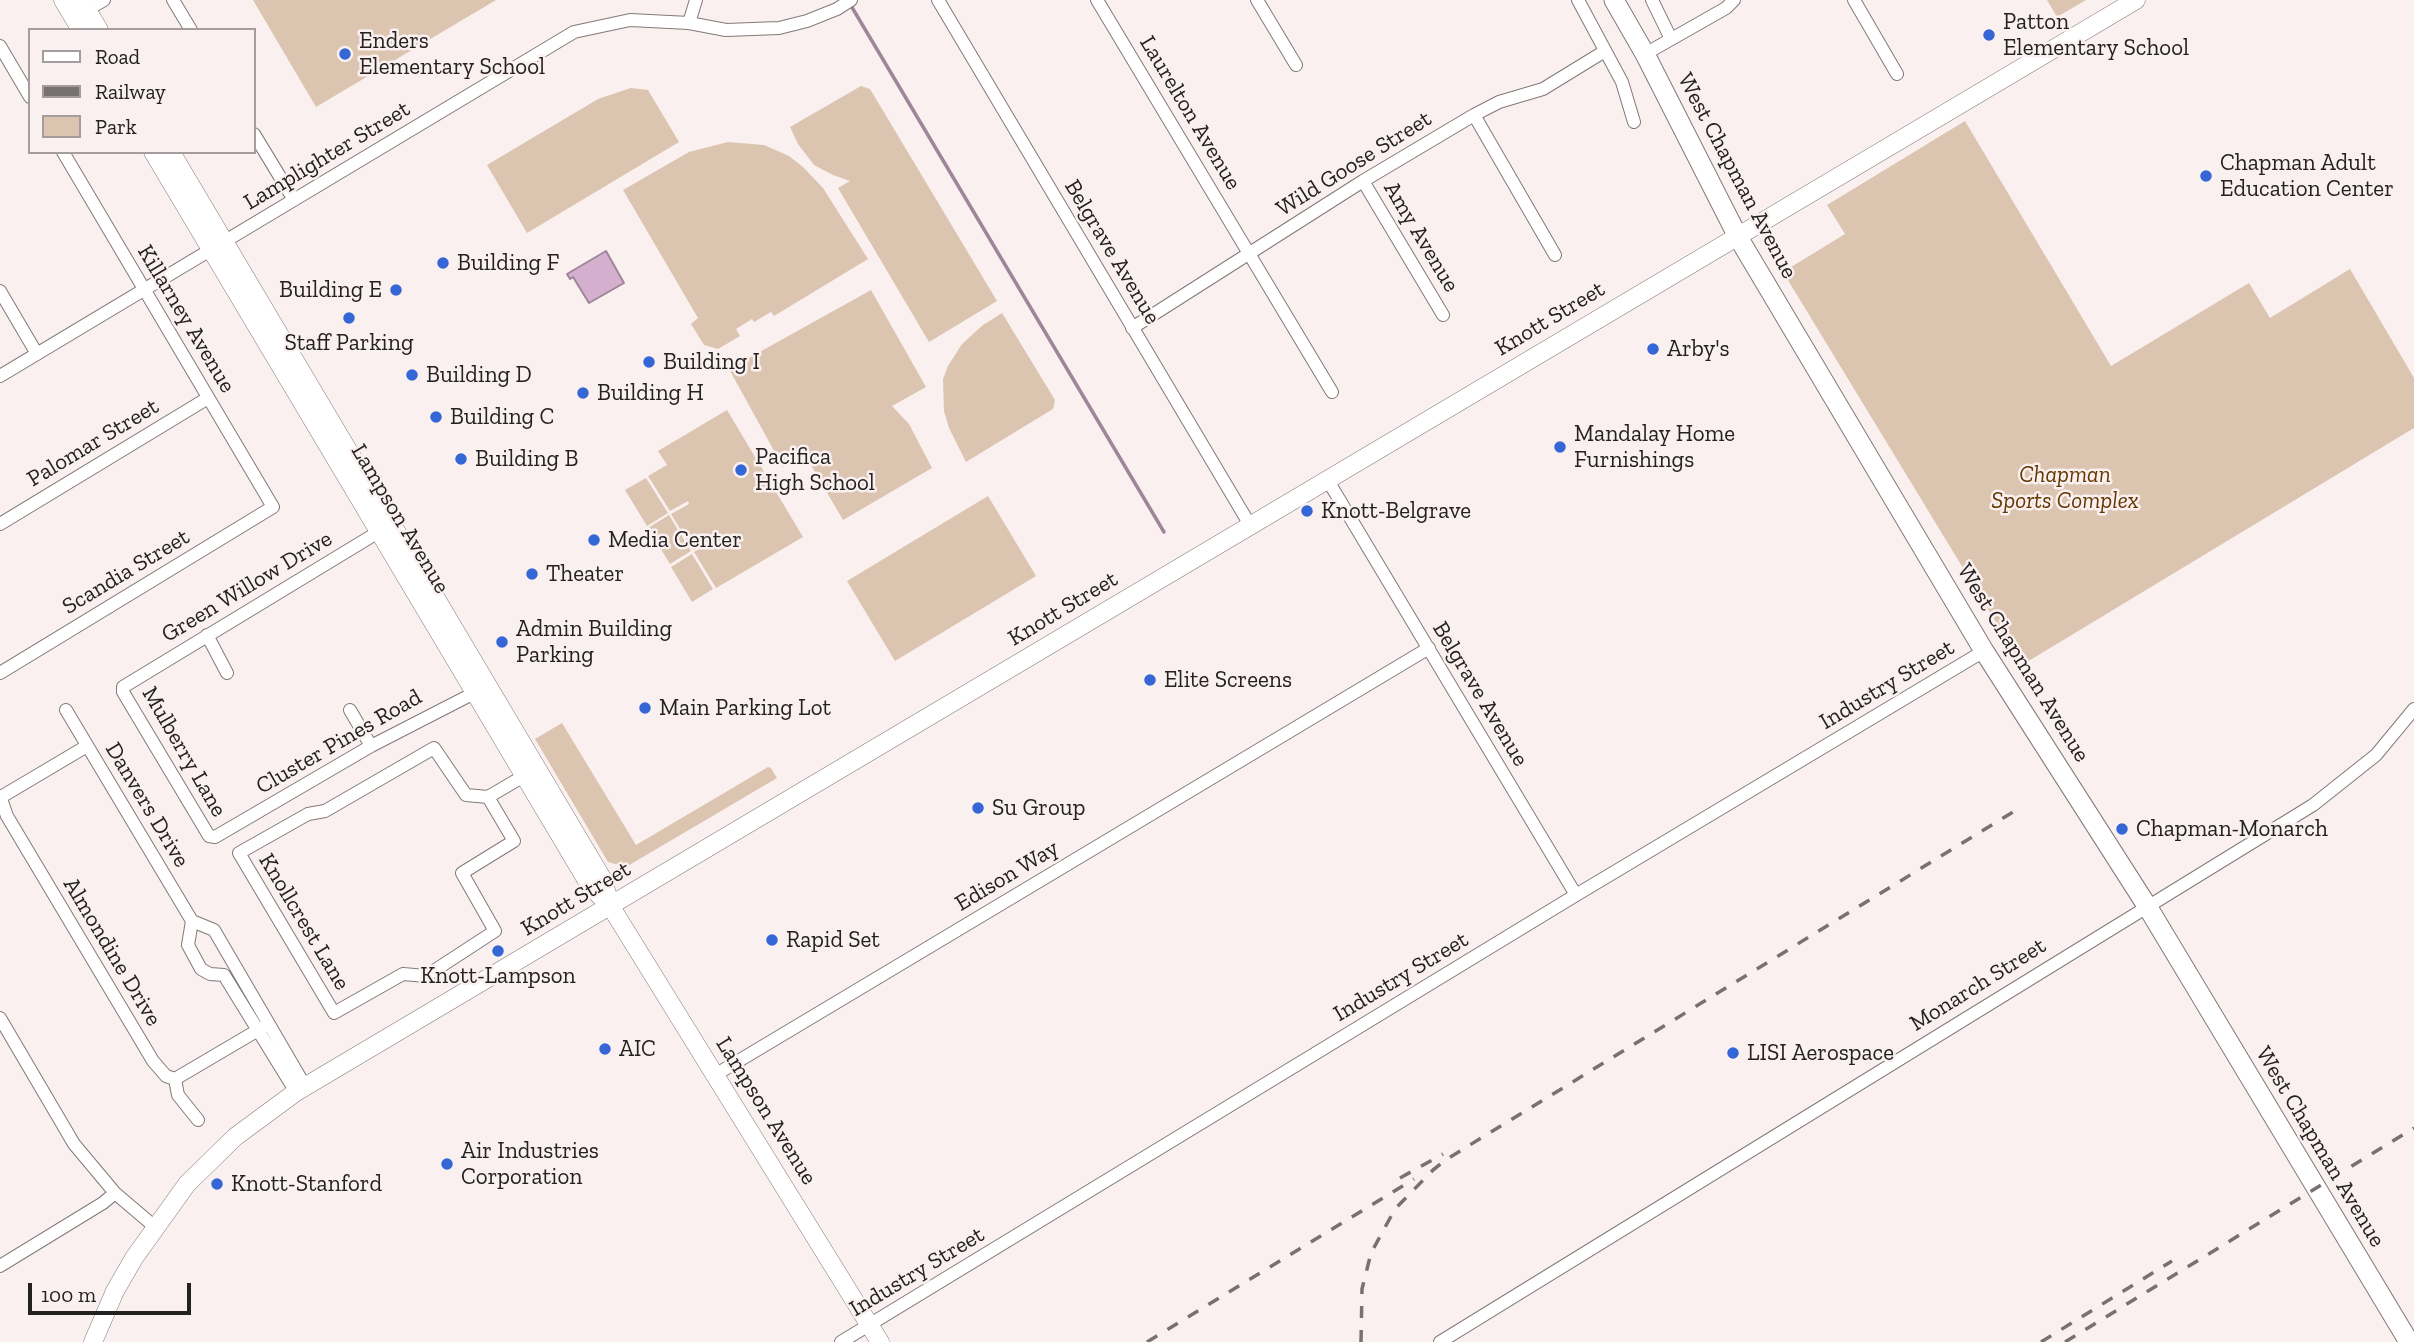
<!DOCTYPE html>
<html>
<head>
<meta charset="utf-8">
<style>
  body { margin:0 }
  #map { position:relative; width:2414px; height:1342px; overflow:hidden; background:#fbf0f0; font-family:"Zilla Slab",serif }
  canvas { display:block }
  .legend { position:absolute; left:28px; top:28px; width:228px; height:126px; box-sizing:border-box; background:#fbf0f0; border:2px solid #a59d9d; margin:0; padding:9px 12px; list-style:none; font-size:21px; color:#242121 }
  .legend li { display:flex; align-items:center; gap:14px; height:35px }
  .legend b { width:35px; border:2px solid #a59d9d }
  .scale { position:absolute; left:28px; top:1283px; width:163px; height:32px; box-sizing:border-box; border:4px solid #242121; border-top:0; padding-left:9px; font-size:21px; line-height:24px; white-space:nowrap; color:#242121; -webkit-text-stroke:5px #fbf0f0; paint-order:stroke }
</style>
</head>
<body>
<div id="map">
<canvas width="2414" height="1342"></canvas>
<ul class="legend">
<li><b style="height:9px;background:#fff"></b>Road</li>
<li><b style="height:9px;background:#777171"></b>Railway</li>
<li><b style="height:19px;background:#dbc4b0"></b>Park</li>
</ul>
<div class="scale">100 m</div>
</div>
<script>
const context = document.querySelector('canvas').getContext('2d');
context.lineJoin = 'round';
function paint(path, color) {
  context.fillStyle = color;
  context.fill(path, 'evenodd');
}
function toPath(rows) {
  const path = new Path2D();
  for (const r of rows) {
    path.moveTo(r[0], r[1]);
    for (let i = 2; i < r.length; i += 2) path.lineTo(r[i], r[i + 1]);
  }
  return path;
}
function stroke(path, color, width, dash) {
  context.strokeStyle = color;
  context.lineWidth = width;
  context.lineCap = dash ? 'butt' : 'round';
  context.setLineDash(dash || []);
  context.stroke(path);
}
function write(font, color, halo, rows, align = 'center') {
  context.font = font + ' "Zilla Slab",serif';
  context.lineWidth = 5;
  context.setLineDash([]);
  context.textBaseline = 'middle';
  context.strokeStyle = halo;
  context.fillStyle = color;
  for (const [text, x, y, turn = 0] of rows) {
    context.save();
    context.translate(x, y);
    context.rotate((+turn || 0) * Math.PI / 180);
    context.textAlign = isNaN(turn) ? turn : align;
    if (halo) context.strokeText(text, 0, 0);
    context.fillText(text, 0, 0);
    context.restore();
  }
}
const green = toPath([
  [253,0,496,0,316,107],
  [2047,0,2086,0,2057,17],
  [861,86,870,89,997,301,929,342,838,188,850,181,833,175,814,165,798,144,790,127],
  [631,88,648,90,679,142,527,233,487,165,598,99],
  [1965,121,2111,366,2249,283,2270,318,2350,269,2414,378,2414,428,2022,665,1783,272,1845,234,1827,205],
  [728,142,764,145,789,156,803,167,823,188,868,259,774,316,771,312,754,322,752,319,736,329,740,336,718,349,704,345,691,324,698,318,623,190,689,152],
  [871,290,926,387,892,406,909,424,932,468,843,520,805,455,783,467,729,369],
  [1002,313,1055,400,1053,409,966,462,949,428,944,411,943,379,948,366,962,344,983,325],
  [727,410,803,537,716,588,694,552,712,542,711,539,693,550,671,514,689,504,688,501,670,511,648,476,667,465,658,451],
  [646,478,668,513,647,526,625,490],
  [988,496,1036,576,895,661,847,581],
  [669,515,691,551,670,564,648,528],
  [692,554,713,589,692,602,671,567],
  [562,723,636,845,768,767,771,768,777,778,626,867,608,862,535,739]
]);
const water = toPath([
  [606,251,624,283,589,303,573,277,570,279,567,274,606,251]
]);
const stream = toPath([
  [850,4,1164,532]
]);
const minor = toPath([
  [173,0,191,30],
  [938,0,1250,525],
  [1097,0,1332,392],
  [1257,0,1296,65],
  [1578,0,1622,82,1634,122],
  [1652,0,1671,39],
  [1854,0,1897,74],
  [80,14,104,0],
  [689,23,696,0],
  [0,46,30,97],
  [1645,54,1726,8,1734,0],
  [1474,115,1555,255],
  [254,134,294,200],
  [1363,181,1443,315],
  [0,291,37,354],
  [1132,328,1363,181,1474,115,1499,102,1543,89,1605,51],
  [0,376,574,32,630,20,689,23,726,30,779,28,807,21,837,9,851,0],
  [1327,479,1576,895],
  [0,524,208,398],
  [385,528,123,687,123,692,209,836,215,837,371,746,482,689],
  [207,635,227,673],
  [0,673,273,507,63,152],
  [66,710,192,921,214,930,305,1086],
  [350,710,371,746],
  [0,796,7,816,153,1061,166,1076,175,1079,178,1095,198,1120],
  [1,797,87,746],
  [488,797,514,841,462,873,495,931,426,976,403,974,334,1013,239,853,308,814,325,811,434,748,466,795,488,797,529,773],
  [192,921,188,945,201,969,210,974,224,975,296,1092],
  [0,1018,74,1144,115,1193,155,1227],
  [715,1075,1429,648],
  [175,1079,265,1026],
  [0,1266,103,1203,115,1193],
  [841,1342,1576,895,1984,651],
  [1440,1342,2313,805,2376,755,2414,709]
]);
const secondary = toPath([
  [63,0,81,30],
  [81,0,99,30],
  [153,152,590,886,611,907,880,1342],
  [171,152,602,878,610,903],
  [93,1342,115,1291,134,1258,187,1184,235,1137,296,1092,2136,0]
]);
const primary = toPath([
  [1614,0,1645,54,1738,237,1984,651,2147,906,2409,1342]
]);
const rail = toPath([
  [1400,1178,1443,1154],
  [1147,1342,1414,1179],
  [1361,1342,1362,1289,1371,1253,1395,1209,1433,1170,1447,1159,2021,807],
  [2041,1342,2172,1261],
  [2065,1342,2414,1128]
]);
const markers = [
  [1989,35,7,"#3566d5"],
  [345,54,7,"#3566d5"],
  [2206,176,7,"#3566d5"],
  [443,263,7,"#3566d5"],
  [396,290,7,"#3566d5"],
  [349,318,7,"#3566d5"],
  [1653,349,7,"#3566d5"],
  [649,362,7,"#3566d5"],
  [412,375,7,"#3566d5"],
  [583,393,7,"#3566d5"],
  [436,417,7,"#3566d5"],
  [1560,447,7,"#3566d5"],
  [461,459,7,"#3566d5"],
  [741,470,7,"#3566d5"],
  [1307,511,7,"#3566d5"],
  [594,540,7,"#3566d5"],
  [532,574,7,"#3566d5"],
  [502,642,7,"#3566d5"],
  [1150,680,7,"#3566d5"],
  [645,708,7,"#3566d5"],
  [978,808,7,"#3566d5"],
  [2122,829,7,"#3566d5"],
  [772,940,7,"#3566d5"],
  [498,951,7,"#3566d5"],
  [605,1049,7,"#3566d5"],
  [1733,1053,7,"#3566d5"],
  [447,1164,7,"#3566d5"],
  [217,1184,7,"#3566d5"]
];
const poiNames = [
  ["Patton",2003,22],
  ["Elementary School",2003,48],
  ["Enders",359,41],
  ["Elementary School",359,67],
  ["Chapman Adult",2220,163],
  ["Education Center",2220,189],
  ["Building F",457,263],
  ["Building E",382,290,"right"],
  ["Staff Parking",349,343,"center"],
  ["Arby's",1667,349],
  ["Building I",663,362],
  ["Building D",426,375],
  ["Building H",597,393],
  ["Building C",450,417],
  ["Mandalay Home",1574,434],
  ["Furnishings",1574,460],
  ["Pacifica",755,457],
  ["High School",755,483],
  ["Building B",475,459],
  ["Knott-Belgrave",1321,511],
  ["Media Center",608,540],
  ["Theater",546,574],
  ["Admin Building",516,629],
  ["Parking",516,655],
  ["Elite Screens",1164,680],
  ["Main Parking Lot",659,708],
  ["Su Group",992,808],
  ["Chapman-Monarch",2136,829],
  ["Rapid Set",786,940],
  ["Knott-Lampson",498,976,"center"],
  ["AIC",619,1049],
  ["LISI Aerospace",1747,1053],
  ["Air Industries",461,1151],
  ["Corporation",461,1177],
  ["Knott-Stanford",231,1184]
];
const streetNames = [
  ["Laurelton Avenue",1190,113,59],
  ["Lamplighter Street",327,156,-31],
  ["Wild Goose Street",1354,164,-32],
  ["West Chapman Avenue",1737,176,62],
  ["Amy Avenue",1421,237,59],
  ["Belgrave Avenue",1112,252,59],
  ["Killarney Avenue",186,319,59],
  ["Knott Street",1550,319,-31],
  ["Palomar Street",93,443,-31],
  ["Lampson Avenue",400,519,59],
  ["Scandia Street",126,572,-31],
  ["Green Willow Drive",247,587,-31],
  ["Knott Street",1063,609,-31],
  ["West Chapman Avenue",2023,663,58],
  ["Industry Street",1887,685,-31],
  ["Belgrave Avenue",1480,694,59],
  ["Cluster Pines Road",339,742,-30],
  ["Mulberry Lane",184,752,60],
  ["Danvers Drive",147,805,59],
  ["Edison Way",1007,876,-31],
  ["Knott Street",576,899,-31],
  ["Knollcrest Lane",304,922,59],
  ["Almondine Drive",112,952,59],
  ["Industry Street",1401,977,-31],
  ["Monarch Street",1978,985,-32],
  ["Lampson Avenue",766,1111,58],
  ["West Chapman Avenue",2320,1147,59],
  ["Industry Street",917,1272,-31]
];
const parkNames = [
  ["Chapman",2065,475],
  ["Sports Complex",2065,501]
];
paint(green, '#dbc4b0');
paint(water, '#d4b0ce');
stroke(water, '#9f859a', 2);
stroke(stream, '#9f859a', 3.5);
stroke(minor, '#827978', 14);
stroke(secondary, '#827978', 19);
stroke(primary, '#827978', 21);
stroke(minor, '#fff', 12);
stroke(secondary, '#fff', 18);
stroke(primary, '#fff', 19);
stroke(rail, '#777171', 3.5, [12, 12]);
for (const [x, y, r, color] of markers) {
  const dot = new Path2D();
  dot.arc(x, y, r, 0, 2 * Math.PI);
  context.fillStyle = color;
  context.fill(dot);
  stroke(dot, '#fbf0f0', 2.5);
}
write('23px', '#242121', '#fbf0f0', poiNames, 'left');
write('23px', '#242121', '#fbf0f0', streetNames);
write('italic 23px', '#643800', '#fbf0f0', parkNames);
</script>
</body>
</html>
